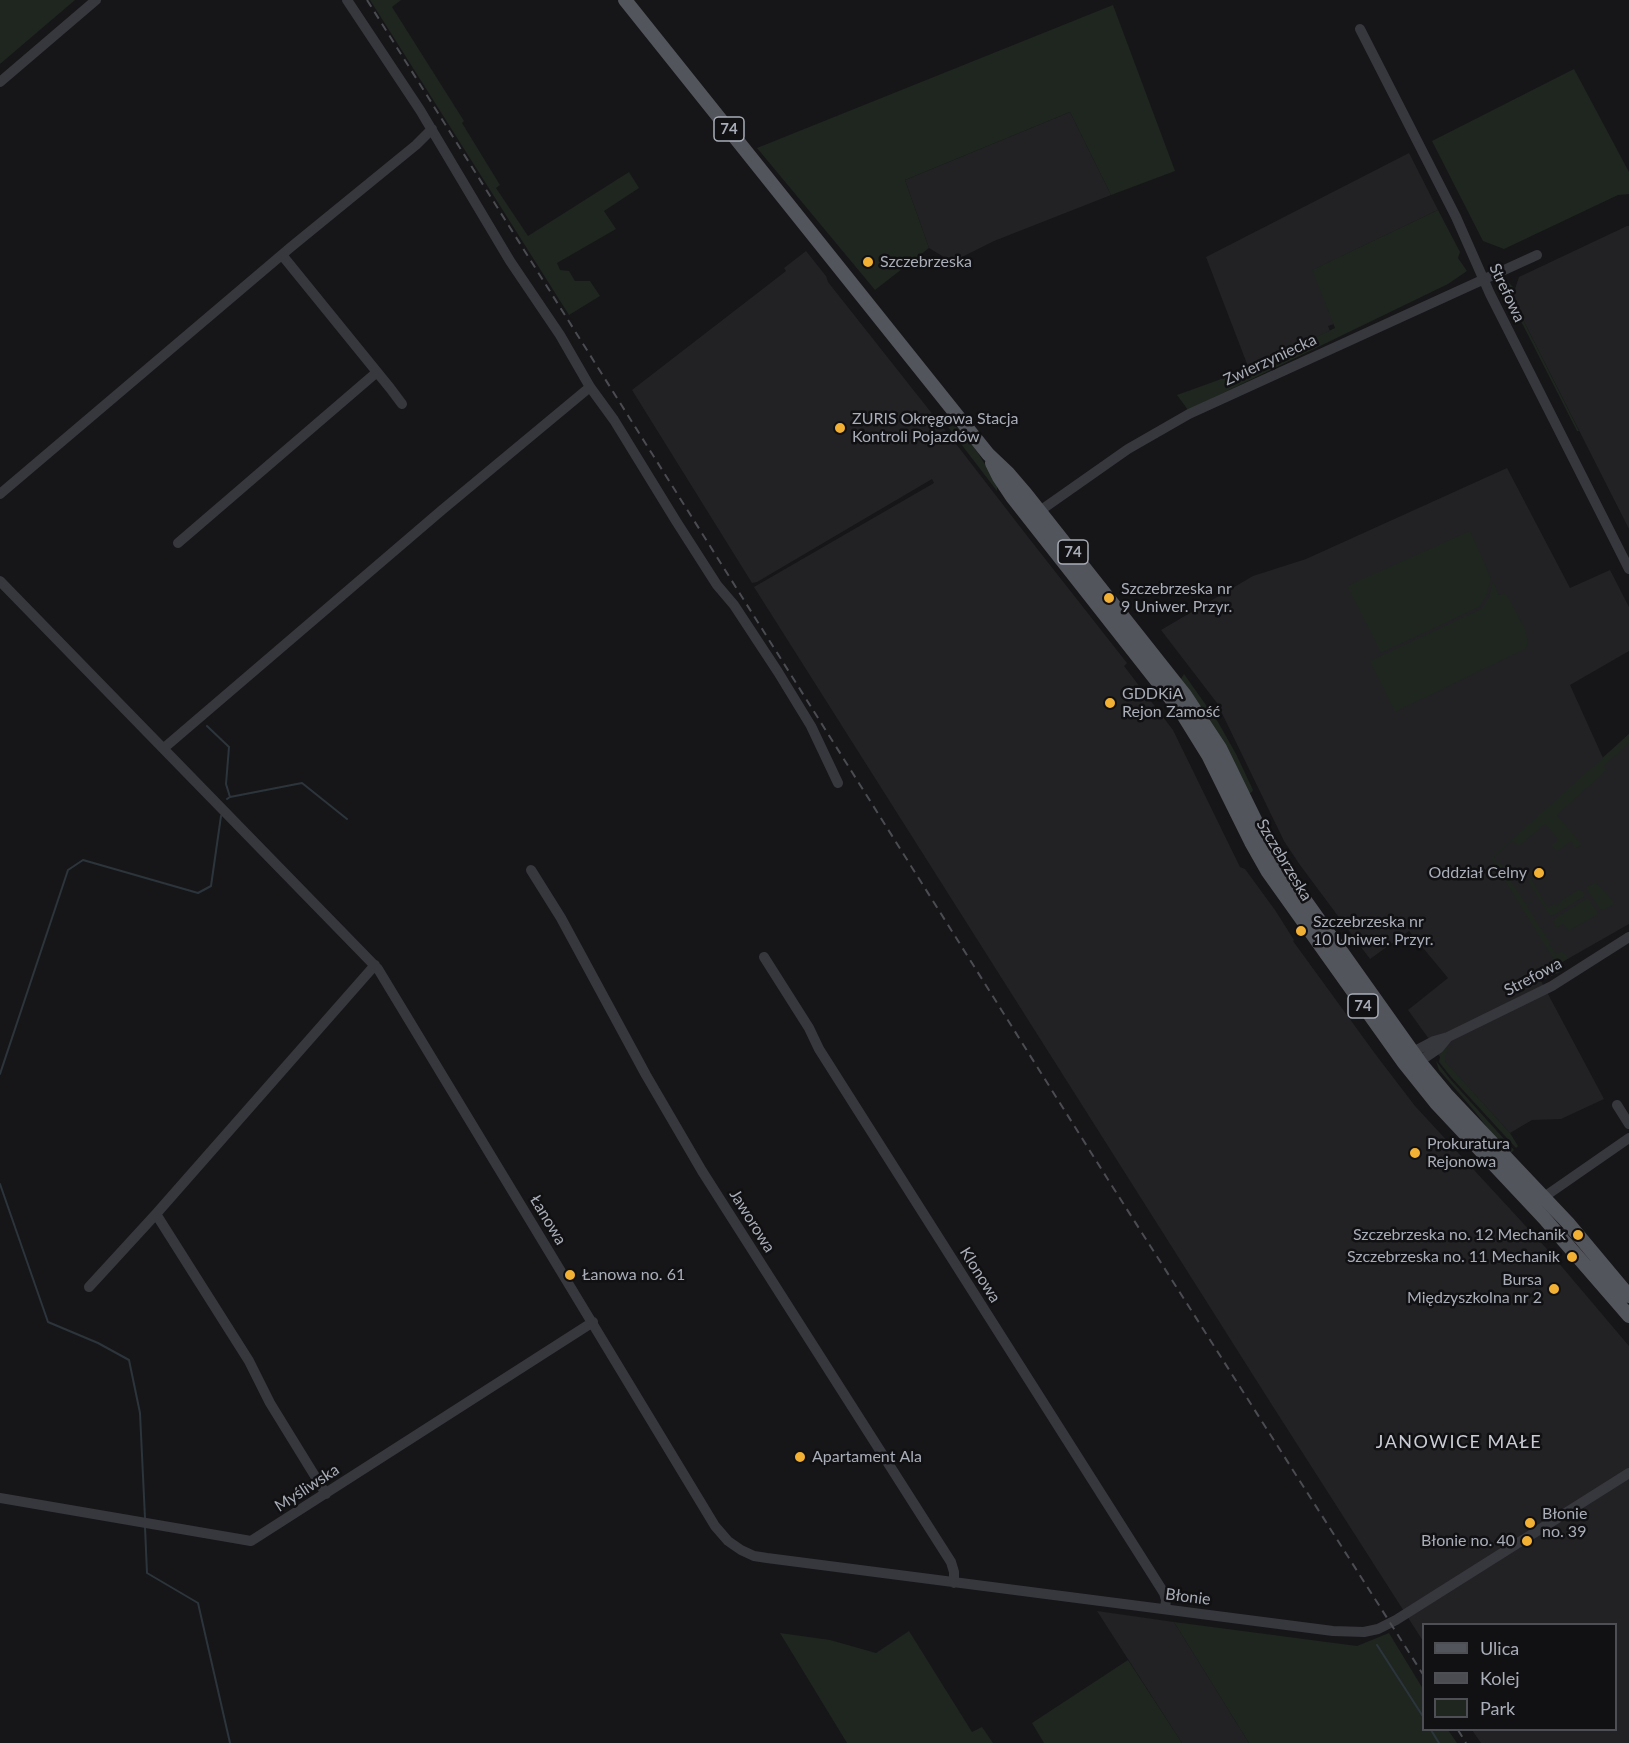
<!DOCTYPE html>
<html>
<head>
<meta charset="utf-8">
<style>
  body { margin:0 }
  #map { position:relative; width:1629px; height:1743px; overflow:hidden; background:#161618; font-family:Lato,sans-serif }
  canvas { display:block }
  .legend { position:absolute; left:1422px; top:1623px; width:195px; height:108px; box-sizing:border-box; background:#111113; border:2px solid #4d4f55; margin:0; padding:8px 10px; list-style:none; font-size:18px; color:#a8adb8 }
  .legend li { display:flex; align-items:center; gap:12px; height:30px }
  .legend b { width:30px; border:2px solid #4d4f55 }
</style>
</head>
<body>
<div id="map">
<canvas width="1629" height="1743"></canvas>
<ul class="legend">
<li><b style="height:8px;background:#53555c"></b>Ulica</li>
<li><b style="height:8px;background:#4a4c52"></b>Kolej</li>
<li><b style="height:16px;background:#1e261f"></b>Park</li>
</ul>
</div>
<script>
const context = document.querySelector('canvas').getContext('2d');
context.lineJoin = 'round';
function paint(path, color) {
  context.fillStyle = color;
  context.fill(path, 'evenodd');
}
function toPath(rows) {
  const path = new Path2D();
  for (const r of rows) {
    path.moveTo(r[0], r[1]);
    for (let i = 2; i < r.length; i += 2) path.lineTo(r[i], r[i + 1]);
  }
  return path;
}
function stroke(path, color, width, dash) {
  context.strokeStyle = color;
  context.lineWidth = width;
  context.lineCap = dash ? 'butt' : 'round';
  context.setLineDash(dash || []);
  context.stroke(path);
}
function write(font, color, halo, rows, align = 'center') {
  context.font = font + ' Lato,sans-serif';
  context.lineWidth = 5;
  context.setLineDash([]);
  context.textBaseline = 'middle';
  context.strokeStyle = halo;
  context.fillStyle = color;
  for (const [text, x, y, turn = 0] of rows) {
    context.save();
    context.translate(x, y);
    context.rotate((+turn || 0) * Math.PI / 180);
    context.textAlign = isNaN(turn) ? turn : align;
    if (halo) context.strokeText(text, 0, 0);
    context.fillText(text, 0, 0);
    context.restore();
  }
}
const built = toPath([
  [1070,112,1111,195,994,241,952,262,929,248,905,180],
  [1409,153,1438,210,1313,270,1334,324,1328,326,1330,331,1249,369,1206,257],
  [1627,226,1629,226,1629,529,1512,298,1519,277],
  [806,251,826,276,828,282,960,449,1028,537,1127,663,1124,666,1173,730,1240,867,1245,869,1275,910,1294,940,1293,941,1376,1055,1415,1106,1546,1248,1629,1346,1629,1743,1481,1743,1472,1730,1616,1730,1616,1624,1424,1624,1423,1641,1272,1405,754,587,934,483,932,479,757,582,752,583,632,390,786,271,784,268],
  [1507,468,1570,588,1610,570,1629,607,1629,651,1570,685,1603,758,1629,734,1629,924,1557,965,1560,972,1541,981,1604,1099,1561,1119,1532,1120,1510,1133,1447,1064,1408,1010,1448,978,1409,931,1370,959,1300,865,1284,841,1217,703,1161,630,1253,576,1306,559],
  [1097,1611,1174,1622,1249,1743,1182,1743]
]);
const green = toPath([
  [0,0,75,0,0,64],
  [370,0,401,0,392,7,464,121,462,123,500,185,496,188,528,236,629,172,639,188,604,211,616,229,557,263,560,270,569,271,575,281,590,281,600,296,569,315],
  [1113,5,1175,171,1111,195,1070,112,905,180,929,248,875,290,757,148],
  [1574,69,1629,172,1629,194,1618,195,1504,249,1483,241,1432,141],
  [1438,210,1460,252,1458,258,1467,271,1448,284,1188,410,1177,395,1249,369,1335,328,1312,270],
  [1506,280,1515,289,1512,298,1579,431,1577,431,1523,325,1500,292,1500,286,1502,282],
  [953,426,959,428,978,453,997,484,997,491,948,427],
  [1470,531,1491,578,1486,597,1479,607,1381,653,1347,586],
  [1493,581,1499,595,1506,594,1511,602,1525,629,1528,644,1525,649,1395,712,1370,661,1481,609,1489,597],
  [1184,674,1218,722,1236,754,1253,790,1252,792,1248,794,1181,679],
  [1629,734,1629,743,1604,766,1607,770,1557,815,1582,845,1575,849,1571,841,1560,850,1556,850,1551,846,1558,839,1545,824,1519,846,1512,841,1494,857,1497,863,1499,862,1503,867,1509,865,1504,869,1511,880,1516,877,1511,881,1518,892,1524,890,1519,893,1526,904,1532,902,1527,906,1534,917,1539,914,1534,918,1541,929,1547,926,1542,930,1549,941,1554,938,1549,943,1556,954,1563,951,1569,958,1557,965,1491,858],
  [1531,878,1548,908,1554,904,1556,906,1561,902,1560,901,1578,890,1583,891,1585,896,1554,915,1550,916,1529,883,1529,880],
  [1594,883,1599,885,1614,902,1613,905,1604,910,1600,909,1587,890,1587,887],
  [1586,899,1590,901,1597,911,1597,915,1568,931,1563,924,1556,928,1554,923,1555,918],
  [1448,1046,1445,1061,1510,1133,1518,1146,1516,1148,1451,1077,1439,1062,1440,1057,1438,1054],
  [1436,1061,1450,1079,1514,1150,1511,1153,1496,1139,1476,1113,1439,1070],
  [1174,1622,1357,1646,1389,1633,1423,1689,1424,1730,1448,1730,1457,1743,1249,1743],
  [909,1631,972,1732,982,1727,993,1743,847,1743,780,1633,830,1640,876,1653],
  [1128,1660,1182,1743,1044,1743,1032,1723]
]);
const stream = toPath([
  [207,726,229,747,226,784,230,797,227,799],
  [230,797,302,783,347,819],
  [0,1074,68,870,83,860,198,893,211,886,221,816],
  [0,1184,48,1322,98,1343,129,1360,140,1413,145,1518],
  [145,1527,147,1573,198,1603,230,1743],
  [1377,1645,1424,1718],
  [1431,1730,1439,1743]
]);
const minor = toPath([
  [347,0,420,110,510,261,560,335,590,387,614,420,676,521,717,585,734,605,778,672,811,726,838,783],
  [1360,29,1456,217,1490,294,1629,569],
  [0,82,96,0],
  [282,255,390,388,402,404],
  [0,494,291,247,416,145,432,129],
  [1034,515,1128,449,1189,414,1537,255],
  [178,543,377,372],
  [0,581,378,969,715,1526,728,1541,741,1550,754,1556,767,1558,1333,1631,1364,1632,1378,1629,1396,1620,1629,1473],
  [164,748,442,510,590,387],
  [531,870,561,918,646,1075,702,1171,951,1562,954,1572,954,1583],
  [764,957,809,1028,819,1049,1164,1593,1166,1600,1165,1609],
  [1410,1056,1413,1052,1434,1041,1448,1037,1552,986,1629,937],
  [1414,1062,1420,1061,1439,1048,1448,1037],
  [1617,1105,1629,1124],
  [1544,1197,1629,1138],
  [156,1214,249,1361,270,1403,326,1494],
  [89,1287,156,1214,375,965],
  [0,1498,251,1541,593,1322]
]);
const major = toPath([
  [625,0,988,454,1008,473,1026,494,1185,695,1220,748,1263,836,1280,865,1422,1065,1446,1094,1568,1223,1629,1296],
  [992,463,999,477,1013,498,1182,713,1208,755,1251,842,1268,872,1404,1063,1436,1103,1544,1218,1629,1316]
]);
const rail = toPath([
  [367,0,1107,1178,1424,1676],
  [1458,1730,1466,1743]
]);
const markers = [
  [868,262,6,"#f2b134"],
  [840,428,6,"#f2b134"],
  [1109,598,6,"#f2b134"],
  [1110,703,6,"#f2b134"],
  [1539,873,6,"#f2b134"],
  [1301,931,6,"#f2b134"],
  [1415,1153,6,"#f2b134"],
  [1578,1235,6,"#f2b134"],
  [1572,1257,6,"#f2b134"],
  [570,1275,6,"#f2b134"],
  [1554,1289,6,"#f2b134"],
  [800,1457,6,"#f2b134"],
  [1530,1523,6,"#f2b134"],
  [1527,1541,6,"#f2b134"]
];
const shields = [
  [729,129,30],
  [1073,552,30],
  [1363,1006,30]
];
const shieldNames = [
  ["74",729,129],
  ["74",1073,552],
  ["74",1363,1006]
];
const poiNames = [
  ["Szczebrzeska",880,262],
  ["ZURIS Okręgowa Stacja",852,419],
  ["Kontroli Pojazdów",852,437],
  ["Szczebrzeska nr",1121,589],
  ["9 Uniwer. Przyr.",1121,607],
  ["GDDKiA",1122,694],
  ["Rejon Zamość",1122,712],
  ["Oddział Celny",1527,873,"right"],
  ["Szczebrzeska nr",1313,922],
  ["10 Uniwer. Przyr.",1313,940],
  ["Prokuratura",1427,1144],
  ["Rejonowa",1427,1162],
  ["Szczebrzeska no. 12 Mechanik",1566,1235,"right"],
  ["Szczebrzeska no. 11 Mechanik",1560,1257,"right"],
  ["Łanowa no. 61",582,1275],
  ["Bursa",1542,1280,"right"],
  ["Międzyszkolna nr 2",1542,1298,"right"],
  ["Apartament Ala",812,1457],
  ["Błonie",1542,1514],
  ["no. 39",1542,1532],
  ["Błonie no. 40",1515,1541,"right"]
];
const streetNames = [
  ["Strefowa",1507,293,65],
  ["Zwierzyniecka",1270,360,-25],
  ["Szczebrzeska",1284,860,59],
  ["Strefowa",1533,977,-28],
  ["Łanowa",548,1220,59],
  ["Jaworowa",752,1221,58],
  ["Klonowa",980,1275,58],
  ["Myśliwska",307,1488,-33],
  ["Błonie",1188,1597,7]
];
const neighbourhoodNames = [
  ["JANOWICE MAŁE",1459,1442]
];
paint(built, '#222225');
paint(green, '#1e261f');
stroke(stream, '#2c353c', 2);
stroke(minor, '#37383d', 10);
stroke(major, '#53555c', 14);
stroke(rail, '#4a4c52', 2, [8, 6]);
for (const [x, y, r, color] of markers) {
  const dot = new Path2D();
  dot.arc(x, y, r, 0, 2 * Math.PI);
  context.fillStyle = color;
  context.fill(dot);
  stroke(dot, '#111113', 2);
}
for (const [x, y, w] of shields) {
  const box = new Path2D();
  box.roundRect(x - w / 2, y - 12, w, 24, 4.5);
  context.fillStyle = '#111113';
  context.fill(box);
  stroke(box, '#a8adb8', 1.5);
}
write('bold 15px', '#a8adb8', null, shieldNames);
write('16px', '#a8adb8', '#111113', poiNames, 'left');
write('16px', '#a8adb8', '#111113', streetNames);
context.letterSpacing = '1.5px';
write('18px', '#c9ccd4', '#111113', neighbourhoodNames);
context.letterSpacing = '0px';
</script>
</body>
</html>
